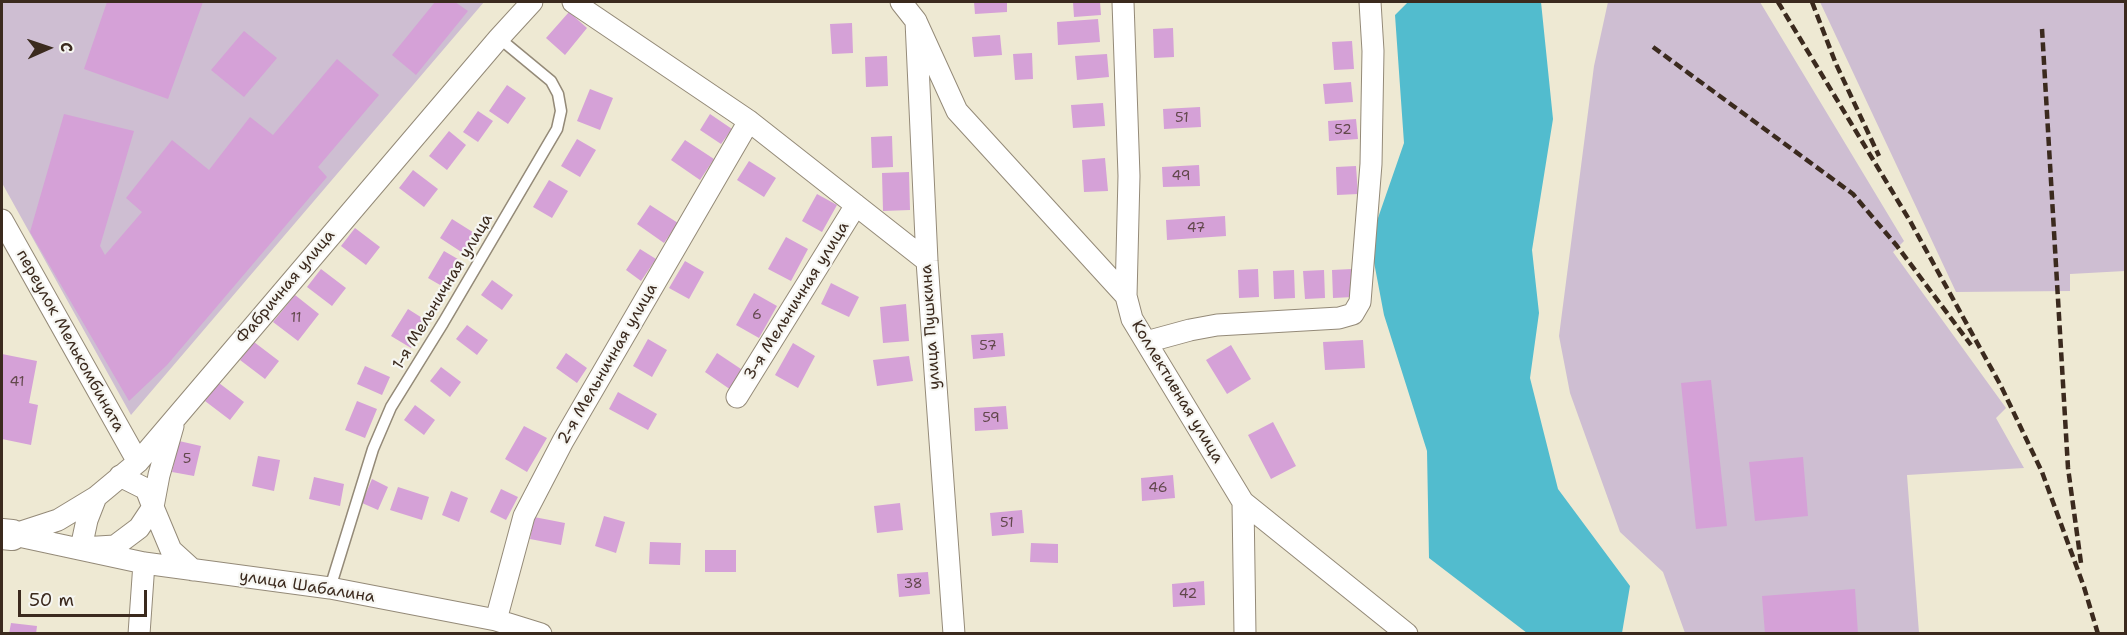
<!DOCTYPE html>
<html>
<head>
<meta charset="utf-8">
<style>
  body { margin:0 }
  #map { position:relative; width:2127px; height:635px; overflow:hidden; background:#eee9d3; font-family:"Shantell Sans",sans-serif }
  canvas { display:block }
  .frame { position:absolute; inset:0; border:3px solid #3b2a1e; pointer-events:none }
  .north { position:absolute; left:18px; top:18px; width:60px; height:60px; -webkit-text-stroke:4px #f6f6f2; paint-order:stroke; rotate:87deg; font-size:16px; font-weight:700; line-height:24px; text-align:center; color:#3b2a1e }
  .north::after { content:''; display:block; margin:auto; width:21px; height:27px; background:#3b2a1e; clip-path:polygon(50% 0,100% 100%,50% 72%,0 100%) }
  .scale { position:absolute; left:18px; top:590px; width:129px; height:27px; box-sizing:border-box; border:3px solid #3b2a1e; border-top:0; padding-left:8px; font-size:18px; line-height:21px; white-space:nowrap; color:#3b2a1e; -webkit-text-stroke:4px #f6f6f2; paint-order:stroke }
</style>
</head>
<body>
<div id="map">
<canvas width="2127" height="635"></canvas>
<div class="frame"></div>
<div class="north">С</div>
<div class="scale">50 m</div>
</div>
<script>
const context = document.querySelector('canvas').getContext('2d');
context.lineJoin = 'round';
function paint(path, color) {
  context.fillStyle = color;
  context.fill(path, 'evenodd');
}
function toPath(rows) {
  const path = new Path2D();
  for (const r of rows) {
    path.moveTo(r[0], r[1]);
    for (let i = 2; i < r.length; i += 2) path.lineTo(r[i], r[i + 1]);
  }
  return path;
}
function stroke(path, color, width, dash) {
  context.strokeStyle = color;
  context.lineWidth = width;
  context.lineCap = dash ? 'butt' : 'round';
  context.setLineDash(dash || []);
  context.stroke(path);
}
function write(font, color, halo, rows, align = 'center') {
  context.font = font + ' "Shantell Sans",sans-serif';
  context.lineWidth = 4.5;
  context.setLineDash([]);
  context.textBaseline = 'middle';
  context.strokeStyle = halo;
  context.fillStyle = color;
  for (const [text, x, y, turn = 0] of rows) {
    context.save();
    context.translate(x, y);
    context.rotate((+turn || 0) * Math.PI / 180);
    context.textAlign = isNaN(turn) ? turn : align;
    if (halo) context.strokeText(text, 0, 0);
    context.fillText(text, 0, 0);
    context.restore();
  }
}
const industrial = toPath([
  [2,2,484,2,131,415,2,183],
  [1608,2,1760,2,1904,241,1893,252,2006,408,1996,418,2024,468,1907,475,1919,633,1685,633,1663,572,1620,532,1570,393,1559,336,1594,66],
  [1820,2,2125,2,2125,271,2070,274,2070,291,1956,292]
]);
const water = toPath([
  [1408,2,1541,2,1553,119,1532,250,1539,313,1530,378,1558,489,1630,586,1622,633,1527,633,1429,558,1427,451,1384,315,1370,241,1404,143,1395,15]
]);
const building = toPath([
  [107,2,203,2,168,99,84,69],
  [435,2,455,2,468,11,416,75,392,55],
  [974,2,1007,2,1007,12,975,14],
  [1073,2,1100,2,1101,15,1074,17],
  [569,12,587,28,565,55,546,38],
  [1098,19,1100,42,1058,45,1057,22],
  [852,23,853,53,832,54,830,24],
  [1173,28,1174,57,1154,58,1153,29],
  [244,31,277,58,244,97,211,70],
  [1000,35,1002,55,974,57,972,37],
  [1352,41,1354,69,1334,70,1332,42],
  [1032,53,1033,79,1015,80,1013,54],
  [1107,54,1109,77,1077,80,1075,56],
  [887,56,888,86,866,87,865,57],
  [337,59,379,95,318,167,327,177,167,365,129,401,30,232,64,114,134,131,100,246,105,255,142,212,126,198,172,140,209,170,250,117,273,135],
  [1351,82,1353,102,1325,104,1323,84],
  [507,85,526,98,508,124,489,111],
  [590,89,613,98,600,130,577,121],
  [1103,103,1105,126,1073,128,1071,105],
  [1200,107,1201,127,1164,129,1163,109],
  [478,111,493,121,478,142,463,132],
  [710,114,732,129,721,144,700,130],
  [1356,119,1358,139,1329,141,1328,121],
  [449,131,466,145,447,170,429,156],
  [892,136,893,167,872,168,871,137],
  [577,139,596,150,580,177,561,166],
  [685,140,714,159,700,180,671,160],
  [1105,158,1108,191,1084,192,1082,160],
  [749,161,776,178,764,197,737,180],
  [1199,165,1200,186,1163,187,1162,167],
  [1356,166,1358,194,1337,195,1336,167],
  [413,170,438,189,424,207,399,188],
  [909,172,910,210,883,211,882,173],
  [549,180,568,191,552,218,533,207],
  [817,194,837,205,822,232,802,221],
  [650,205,678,223,664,243,637,224],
  [1225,216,1226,236,1167,240,1166,220],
  [452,219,479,236,466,255,440,238],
  [355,228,380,247,366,265,341,246],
  [786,237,808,249,791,281,768,269],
  [640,249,656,259,641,281,626,270],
  [444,251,463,262,447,289,428,278],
  [685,261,704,272,689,299,669,288],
  [321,269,346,288,332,306,307,287],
  [1258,269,1259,297,1239,298,1238,270],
  [1352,269,1353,297,1333,298,1332,270],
  [1294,270,1295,298,1274,299,1273,271],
  [1324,270,1325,298,1305,299,1303,271],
  [492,280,513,295,502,310,481,295],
  [831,283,859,297,849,317,821,304],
  [754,293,777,306,759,338,736,325],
  [295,295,319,314,298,341,273,322],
  [906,304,909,341,883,343,880,307],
  [408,309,427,321,411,348,391,336],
  [467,325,488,340,477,355,456,339],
  [1003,333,1005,356,973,359,971,335],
  [648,339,667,350,652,377,633,366],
  [1363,340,1365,368,1325,370,1323,342],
  [254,342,279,361,265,379,240,360],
  [793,343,815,356,798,388,775,375],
  [1231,345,1251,379,1227,394,1206,360],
  [566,353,587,368,577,383,556,368],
  [717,353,744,371,731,390,705,372],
  [2,354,37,361,29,403,38,405,31,445,2,439],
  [909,356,913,381,877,386,873,360],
  [365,366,390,377,382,395,357,384],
  [441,367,461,382,450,397,430,381],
  [1711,380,1727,526,1696,529,1681,383],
  [219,383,244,402,230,420,205,401],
  [618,392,657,414,648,430,609,409],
  [357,401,377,409,365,438,345,430],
  [415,405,435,420,424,435,404,420],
  [1006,406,1008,429,975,431,974,408],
  [1273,422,1296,466,1271,479,1248,435],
  [524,426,547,438,527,472,505,459],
  [179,441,201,446,194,476,172,472],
  [258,456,280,460,274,491,252,486],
  [1803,457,1808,516,1755,521,1749,462],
  [1173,475,1175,498,1142,501,1141,478],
  [314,477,344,484,340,506,309,499],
  [372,479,388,487,378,510,362,503],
  [398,487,429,497,422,520,390,510],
  [501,489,518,497,506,520,490,512],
  [451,491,468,498,459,522,442,515],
  [900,503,903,530,877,533,874,506],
  [1022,510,1024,533,992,536,990,513],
  [604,516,625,522,616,553,595,546],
  [534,517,565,523,561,545,530,539],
  [650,542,681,543,680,565,649,564],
  [1031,543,1058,544,1058,563,1030,562],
  [705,550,736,550,736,572,705,572],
  [928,572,930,594,899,597,897,574],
  [1204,581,1205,605,1173,607,1172,584],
  [1855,589,1858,634,1765,634,1762,596],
  [11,623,37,626,36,634,9,634]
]);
const lane = toPath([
  [330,588,373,449,391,407,443,323,557,129,561,111,558,94,551,81,499,38]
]);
const street = toPath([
  [573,2,749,121,927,261],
  [901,2,916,21,957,111,1126,296],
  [1123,2,1129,176,1126,296,1132,319,1243,502,1245,634],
  [916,21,927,261,954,634],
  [2,220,138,462],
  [1146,342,1190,330,1217,325,1339,318,1353,314,1360,302,1371,164,1373,51,1370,2],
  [737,397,856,205],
  [173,426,159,475,153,507,171,550,193,570],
  [96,497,87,520,81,548,115,546,139,528,153,507,146,489,120,476],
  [1243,502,1407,634],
  [12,535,58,520,96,497,138,462,499,38,532,2],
  [14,535,144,563,330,588,496,620,541,634],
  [496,620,524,516,563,441,749,121],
  [139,634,144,563]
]);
const secondary = toPath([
  [2,534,12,535]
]);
const rail = toPath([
  [1778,2,1910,221,2001,386,2042,472,2084,587,2098,634],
  [1812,2,1836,64,1879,156],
  [2042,29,2068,468,2081,563],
  [1653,47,1853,194,1897,246,1971,345]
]);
const numberNames = [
  ["51",1182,118],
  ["52",1343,130],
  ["49",1181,176],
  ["47",1196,228],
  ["6",757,315],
  ["11",296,318],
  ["57",988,346],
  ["41",17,382],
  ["59",991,418],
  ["5",187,459],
  ["46",1158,488],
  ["51",1007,523],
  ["38",913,584],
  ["42",1188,594]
];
const streetNames = [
  ["Фабричная улица",286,287,-50],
  ["1-я Мельничная улица",443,292,-59],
  ["3-я Мельничная улица",797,301,-58],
  ["улица Пушкина",931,327,-94],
  ["переулок Мелькомбината",70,341,61],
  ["2-я Мельничная улица",608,364,-60],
  ["Коллективная улица",1177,392,59],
  ["улица Шабалина",307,587,9]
];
paint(industrial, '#cebed2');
paint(water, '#52bcce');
paint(building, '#d5a1d7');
stroke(lane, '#948a78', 13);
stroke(street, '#948a78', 23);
stroke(secondary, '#948a78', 32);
stroke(lane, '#fff', 10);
stroke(street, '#fff', 21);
stroke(secondary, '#fff', 30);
stroke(rail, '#3b2a1e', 4.5, [9, 4.5]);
write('14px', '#62484c', null, numberNames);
write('16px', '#3b2a1e', '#f6f6f2', streetNames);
</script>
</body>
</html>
